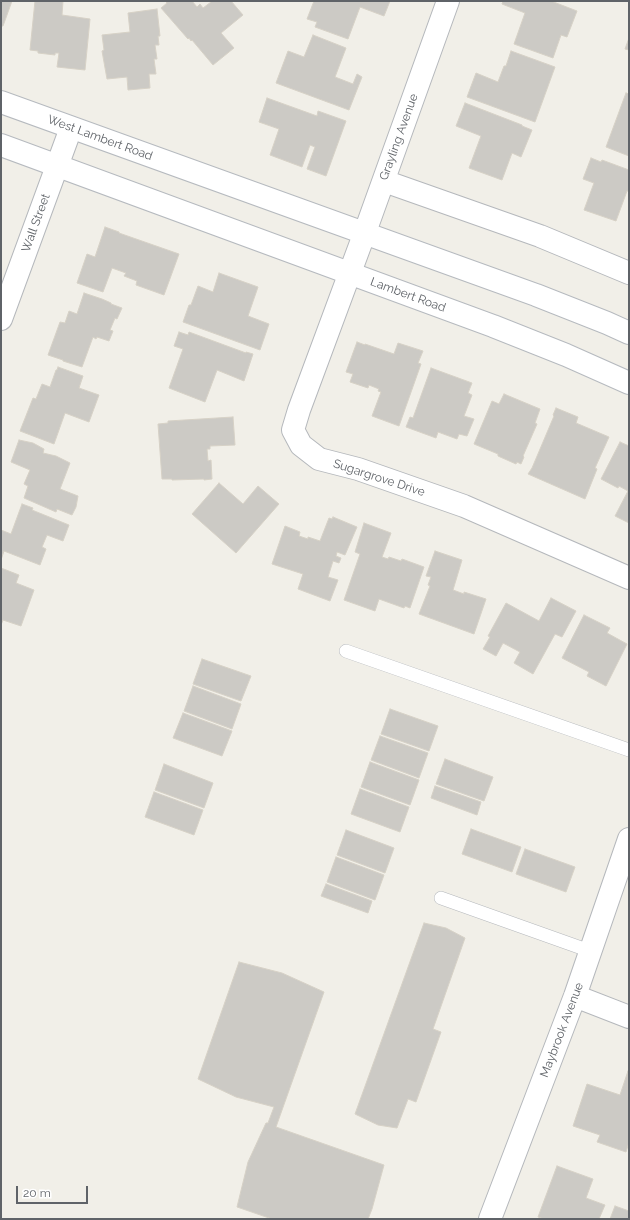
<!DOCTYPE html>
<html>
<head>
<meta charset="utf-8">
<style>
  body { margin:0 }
  #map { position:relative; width:630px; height:1220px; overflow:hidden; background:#f1efe8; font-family:Raleway,sans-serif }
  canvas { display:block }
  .frame { position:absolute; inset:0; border:2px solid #5f6368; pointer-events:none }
  .scale { position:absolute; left:16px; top:1186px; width:72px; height:18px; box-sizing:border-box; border:2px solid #5f6368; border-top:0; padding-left:5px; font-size:12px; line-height:14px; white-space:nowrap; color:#5f6368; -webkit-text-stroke:3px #fff; paint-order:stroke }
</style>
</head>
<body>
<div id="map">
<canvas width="630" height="1220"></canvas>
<div class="frame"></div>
<div class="scale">20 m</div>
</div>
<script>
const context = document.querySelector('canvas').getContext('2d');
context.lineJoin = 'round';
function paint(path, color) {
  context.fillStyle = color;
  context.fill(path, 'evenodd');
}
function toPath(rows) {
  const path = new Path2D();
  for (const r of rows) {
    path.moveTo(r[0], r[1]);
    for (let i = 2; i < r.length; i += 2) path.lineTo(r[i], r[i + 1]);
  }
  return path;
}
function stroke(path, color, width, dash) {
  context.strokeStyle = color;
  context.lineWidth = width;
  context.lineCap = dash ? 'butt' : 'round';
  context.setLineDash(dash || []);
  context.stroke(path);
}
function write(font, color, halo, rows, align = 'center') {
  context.font = font + ' Raleway,sans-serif';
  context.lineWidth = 3;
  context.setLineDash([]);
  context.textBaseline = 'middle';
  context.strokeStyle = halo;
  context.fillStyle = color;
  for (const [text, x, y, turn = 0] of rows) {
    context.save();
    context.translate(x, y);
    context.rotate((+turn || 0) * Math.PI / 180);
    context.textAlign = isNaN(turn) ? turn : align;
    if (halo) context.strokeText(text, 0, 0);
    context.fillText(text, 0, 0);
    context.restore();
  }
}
const building = toPath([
  [1,1,12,1,3,26,1,26,1,1],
  [35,1,63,1,62,15,90,19,85,70,57,67,59,53,55,53,55,55,38,53,38,51,30,50,35,1],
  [165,1,192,1,197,7,200,4,203,8,211,2,210,1,231,1,243,15,221,33,234,48,213,65,192,40,191,41,189,38,188,39,161,8,167,3,165,1],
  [314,1,390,1,384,16,360,7,348,39,315,27,317,22,307,19,314,1],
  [503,1,551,1,577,11,567,37,561,35,553,58,514,44,525,13,502,4,503,1],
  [157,9,160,36,158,36,159,45,155,45,157,59,154,59,156,74,149,74,150,88,128,90,127,77,107,79,102,51,104,50,102,35,130,32,128,13,157,9],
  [313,35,346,48,335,77,353,84,357,74,362,77,349,110,276,83,288,51,304,57,313,35],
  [629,38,629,50,625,49,629,38],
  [511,51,555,67,535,122,467,97,476,73,498,82,504,66,506,66,511,51],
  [626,93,629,94,629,156,606,147,626,93],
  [267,98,317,116,318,111,346,121,326,176,307,169,315,147,310,145,302,167,270,155,279,129,259,122,267,98],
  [465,103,522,125,522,126,532,130,521,157,512,153,502,180,469,168,481,136,456,126,465,103],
  [591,158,601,162,602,160,629,170,629,191,627,191,616,221,584,210,594,183,583,179,591,158],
  [105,227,119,232,119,233,179,254,164,295,136,285,137,281,124,276,126,273,112,268,103,292,77,283,87,254,95,257,105,227],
  [219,273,258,287,248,316,269,324,260,350,183,322,189,305,191,305,198,286,213,292,219,273],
  [84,293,102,299,111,303,111,304,122,308,117,319,115,318,110,330,113,331,109,341,97,337,96,339,93,337,82,367,63,361,63,360,48,355,60,322,65,323,69,311,77,314,84,293],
  [179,332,188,335,189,332,246,353,246,352,253,354,244,381,217,370,205,402,169,388,183,349,174,346,179,332],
  [357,342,365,345,365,344,394,354,398,343,423,351,418,363,421,364,399,426,372,416,381,392,378,391,379,389,369,385,368,388,350,382,353,374,346,372,357,342],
  [58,367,83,376,79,388,99,395,89,422,65,413,54,444,20,431,33,398,36,399,42,384,50,387,56,370,57,370,58,367],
  [431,368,472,383,468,393,472,395,464,416,474,419,467,436,459,434,457,439,438,432,436,438,406,427,410,417,413,418,431,368],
  [504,394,540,409,535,423,537,424,523,456,524,457,521,464,517,462,516,464,498,456,498,454,474,444,492,401,499,404,504,394],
  [556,408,578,417,576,423,609,437,595,468,597,469,585,499,528,474,532,468,554,416,553,415,556,408],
  [233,417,235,445,210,446,210,449,207,449,208,461,211,460,212,479,204,480,204,479,172,480,172,479,162,479,158,424,168,423,168,421,233,417],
  [19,440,33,443,44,449,43,453,56,456,70,463,60,489,78,496,76,507,72,515,57,509,56,512,24,498,28,486,24,484,30,470,11,462,19,440],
  [620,442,629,446,629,523,615,516,628,491,619,486,618,488,601,479,620,442],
  [219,483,243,504,258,486,279,504,236,553,192,514,219,483],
  [22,504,33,508,32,510,69,525,63,541,47,535,42,547,46,549,40,565,4,551,1,560,1,530,11,534,22,504],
  [333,517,357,527,345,555,337,552,336,556,341,558,339,563,333,561,328,577,338,580,330,601,298,589,303,574,272,564,285,526,300,532,299,536,308,539,308,537,320,541,329,518,332,519,333,517],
  [364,523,391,533,382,557,388,559,389,557,401,561,402,559,424,567,410,608,405,606,404,608,379,599,375,611,344,600,360,554,355,552,364,523],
  [435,551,462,560,453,590,464,594,464,592,486,599,474,634,419,614,430,586,428,585,431,577,426,576,435,551],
  [1,568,19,575,16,583,34,590,21,626,3,620,1,625,1,568],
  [551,598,576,611,562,637,555,634,533,674,514,663,520,652,503,643,496,656,483,649,490,637,488,636,506,603,539,621,551,598],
  [584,615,610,628,607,633,627,644,606,686,587,676,589,672,562,658,584,615],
  [202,659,251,676,241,701,193,684,202,659],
  [193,686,241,704,232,729,184,711,193,686],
  [390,709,438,726,429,751,381,734,390,709],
  [183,713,232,731,222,756,173,738,183,713],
  [380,736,428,753,419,778,371,760,380,736],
  [445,759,493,777,484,801,436,784,445,759],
  [370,762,419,780,410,805,361,787,370,762],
  [164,764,213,783,204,808,155,790,164,764],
  [435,786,481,802,477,815,431,798,435,786],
  [360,789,409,807,400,832,351,814,360,789],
  [154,792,203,810,194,835,145,817,154,792],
  [471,829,521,847,512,872,462,854,471,829],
  [346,830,394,848,385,873,337,855,346,830],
  [525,849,575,867,566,892,516,874,525,849],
  [336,857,384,875,375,900,327,882,336,857],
  [326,884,372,901,368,913,321,896,326,884],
  [424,923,446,928,465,938,433,1029,441,1032,416,1102,408,1099,397,1128,378,1125,355,1114,424,923],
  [239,962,282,973,324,992,276,1127,384,1165,372,1209,368,1219,272,1219,237,1207,248,1162,266,1123,268,1123,274,1107,236,1097,198,1079,239,962],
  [628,1071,629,1142,626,1152,597,1142,600,1135,573,1126,587,1084,620,1095,628,1071],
  [557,1166,593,1179,586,1198,605,1205,599,1219,544,1219,538,1217,557,1166],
  [615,1206,629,1211,629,1219,610,1219,615,1206]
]);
const service = toPath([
  [346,651,629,750],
  [441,898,590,951]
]);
const minor = toPath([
  [448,1,365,232,299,410,293,430,301,445,319,459,358,469,464,506,629,578],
  [384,181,540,236,629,273],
  [1,319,71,128],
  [575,996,629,1017],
  [490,1219,575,996,629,839]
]);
const secondary = toPath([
  [1,102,536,295,607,323,629,333],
  [1,145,493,326,566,355,629,383]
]);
const streetNames = [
  ["Grayling Avenue",399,137,-70],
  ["West Lambert Road",100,138,20],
  ["Wall Street",36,223,-70],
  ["Lambert Road",408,295,20],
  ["Sugargrove Drive",379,478,18],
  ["Maybrook Avenue",562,1030,-69]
];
paint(building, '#cccac5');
stroke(building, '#d6d1c6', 1);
stroke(service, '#b5b8bc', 14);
stroke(minor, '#b5b8bc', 24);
stroke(secondary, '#b6babf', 24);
stroke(service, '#fff', 13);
stroke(minor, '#fff', 22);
stroke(secondary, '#fff', 22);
write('12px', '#5f6368', '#fff', streetNames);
</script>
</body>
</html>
